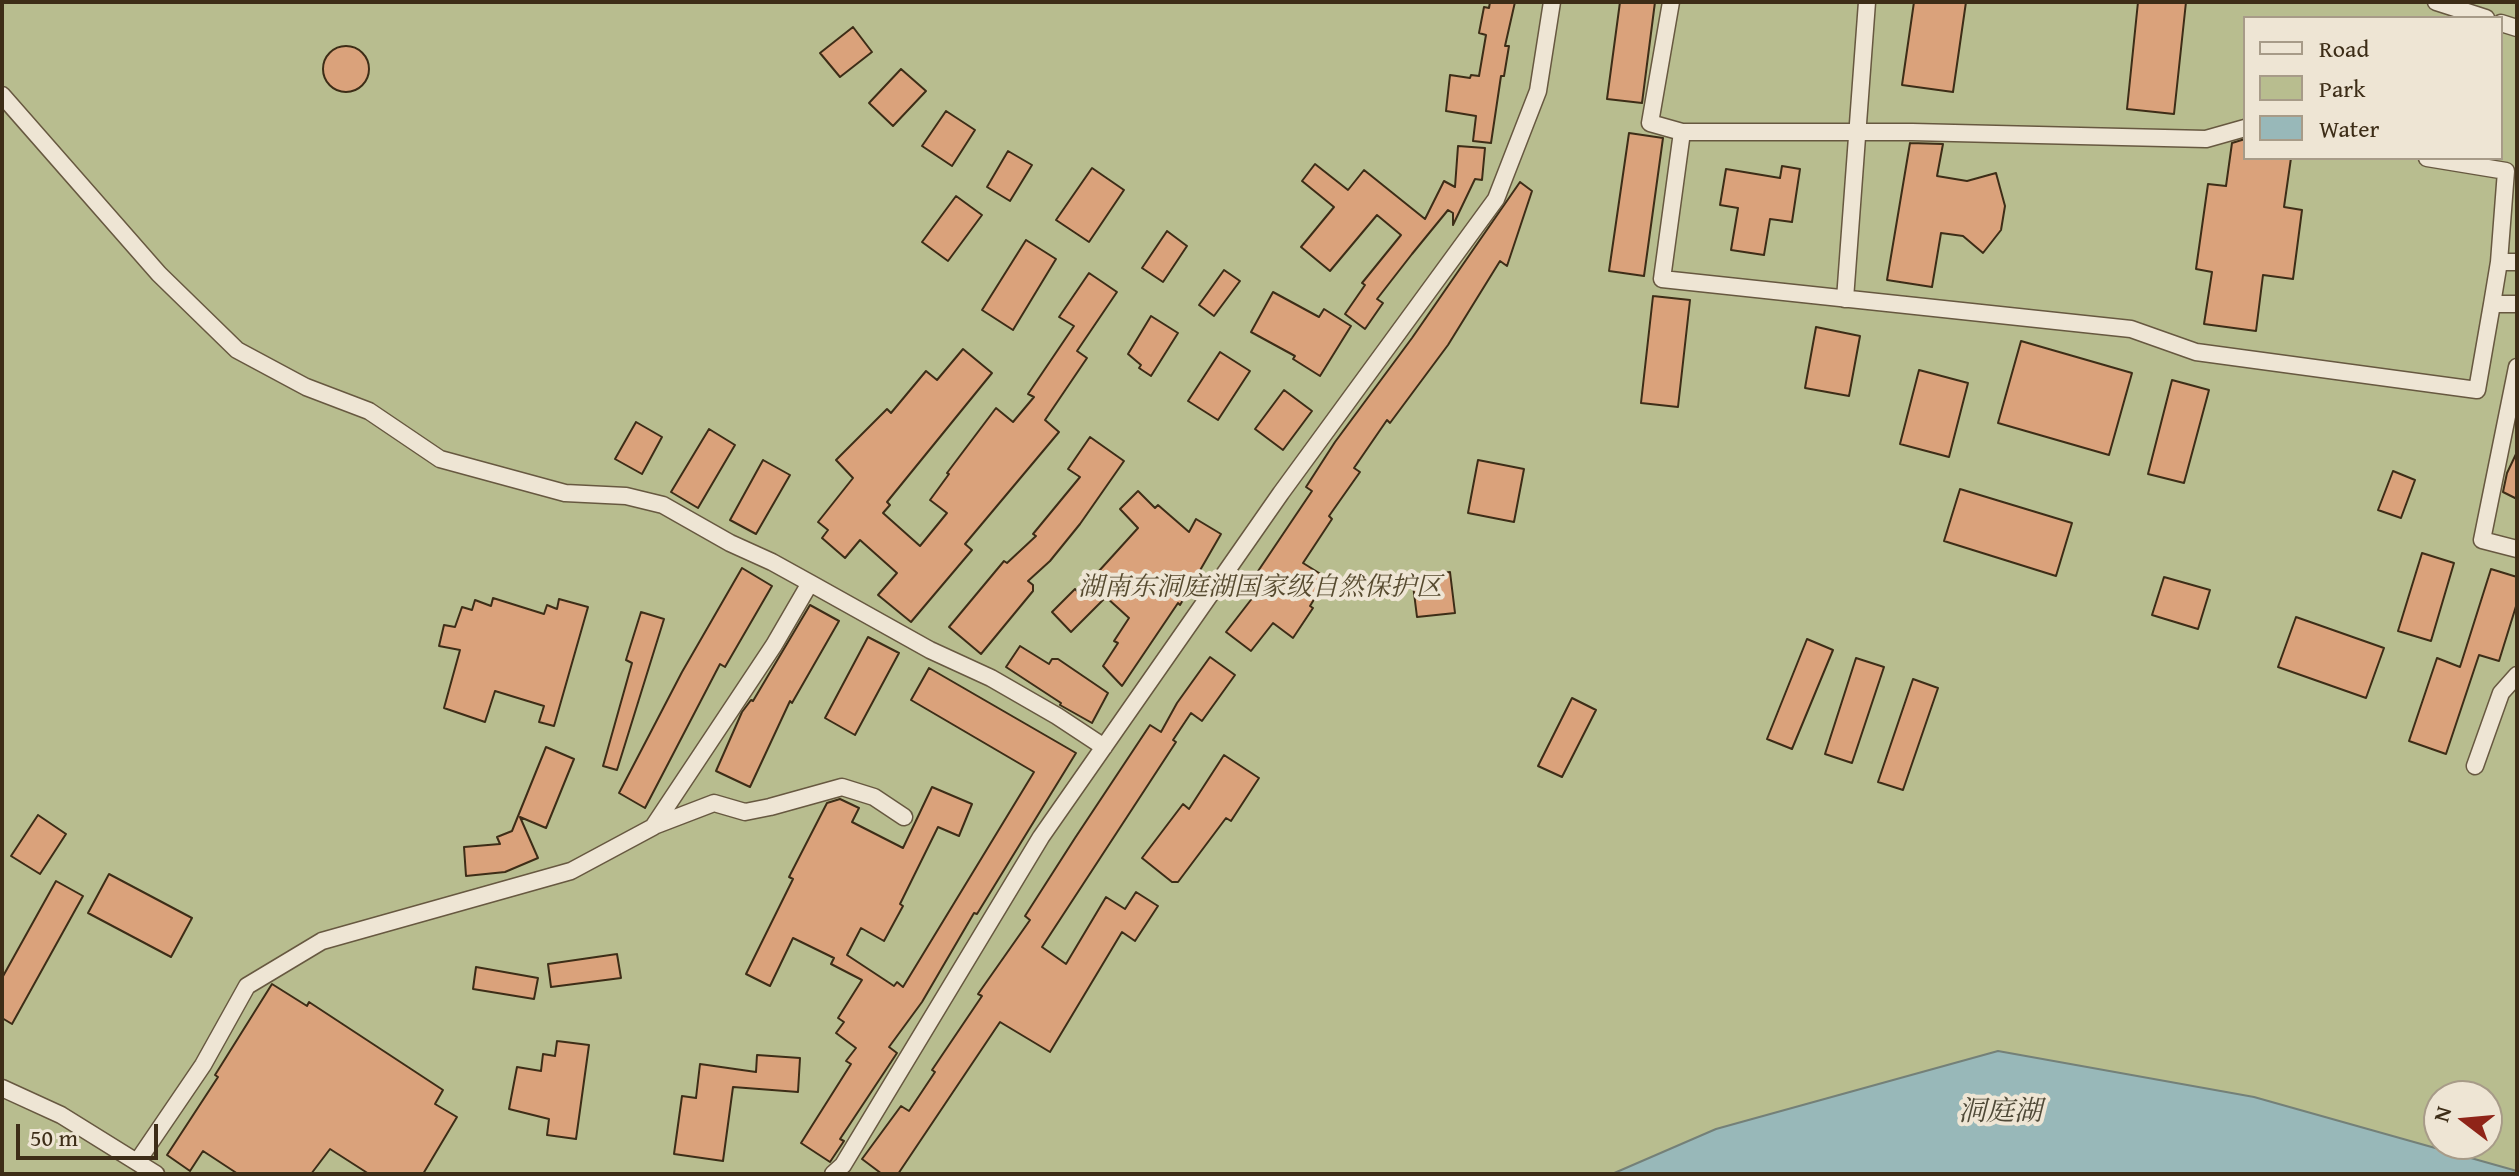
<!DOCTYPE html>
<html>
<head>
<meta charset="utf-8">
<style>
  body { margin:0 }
  #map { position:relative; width:2519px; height:1176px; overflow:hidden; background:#e5d7bd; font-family:"Gentium Book Plus",serif }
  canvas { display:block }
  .frame { position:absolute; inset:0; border:4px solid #3d2d17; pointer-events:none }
  .legend { position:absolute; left:2243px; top:16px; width:260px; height:144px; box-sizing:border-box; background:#eee5d4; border:2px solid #a79b88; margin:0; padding:10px 14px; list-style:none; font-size:24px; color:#3d2d17 }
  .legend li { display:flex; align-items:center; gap:16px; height:40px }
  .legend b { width:40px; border:2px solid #a79b88 }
  .north { position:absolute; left:2423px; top:1080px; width:80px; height:80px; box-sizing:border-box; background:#eee5d4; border:2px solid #a79b88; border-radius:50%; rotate:286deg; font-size:22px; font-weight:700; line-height:32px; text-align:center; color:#3d2d17 }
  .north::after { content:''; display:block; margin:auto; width:28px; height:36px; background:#8f2418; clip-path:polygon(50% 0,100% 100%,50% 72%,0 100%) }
  .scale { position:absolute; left:16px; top:1124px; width:142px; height:36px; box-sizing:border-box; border:4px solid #3d2d17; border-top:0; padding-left:10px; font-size:24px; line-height:28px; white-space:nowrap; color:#3d2d17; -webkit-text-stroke:6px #eee5d4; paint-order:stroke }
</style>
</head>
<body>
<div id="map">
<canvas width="2519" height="1176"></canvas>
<div class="frame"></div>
<ul class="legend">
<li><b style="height:10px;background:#eee5d4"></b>Road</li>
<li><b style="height:22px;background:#b8bd8f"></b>Park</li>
<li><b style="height:22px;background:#98b8b9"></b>Water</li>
</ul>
<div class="north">N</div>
<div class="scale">50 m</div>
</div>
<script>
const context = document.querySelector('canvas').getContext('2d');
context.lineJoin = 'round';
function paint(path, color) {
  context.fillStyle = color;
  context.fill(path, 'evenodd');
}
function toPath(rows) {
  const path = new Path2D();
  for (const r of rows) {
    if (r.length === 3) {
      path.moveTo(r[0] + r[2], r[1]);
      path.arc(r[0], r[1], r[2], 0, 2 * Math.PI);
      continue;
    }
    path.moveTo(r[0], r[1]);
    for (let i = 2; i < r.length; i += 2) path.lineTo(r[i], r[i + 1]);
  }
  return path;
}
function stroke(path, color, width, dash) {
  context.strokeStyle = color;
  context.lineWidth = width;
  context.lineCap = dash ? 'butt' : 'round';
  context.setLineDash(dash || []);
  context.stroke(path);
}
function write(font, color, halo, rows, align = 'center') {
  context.font = font + ' "Gentium Book Plus","Noto Serif SC",serif';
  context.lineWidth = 8;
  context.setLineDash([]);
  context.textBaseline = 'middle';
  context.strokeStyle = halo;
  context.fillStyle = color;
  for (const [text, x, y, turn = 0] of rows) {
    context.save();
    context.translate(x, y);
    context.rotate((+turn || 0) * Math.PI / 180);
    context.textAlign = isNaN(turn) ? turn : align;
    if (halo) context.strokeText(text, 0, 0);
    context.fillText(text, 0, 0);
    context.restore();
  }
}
const green = toPath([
  [2,2,2517,2,2517,1174,2,1174],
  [2245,18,2501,18,2501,158,2245,158],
  [2439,1096,2487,1096,2487,1144,2439,1144]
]);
const water = toPath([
  [1998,1051,2254,1097,2517,1171,2517,1174,1612,1174,1716,1129,1998,1051]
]);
const building = toPath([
  [1490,2,1515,2,1505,46,1509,46,1504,76,1501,76,1491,143,1473,141,1476,116,1446,111,1450,75,1470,78,1471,75,1479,76,1486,35,1479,33,1484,7,1489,8,1490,2],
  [1620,2,1655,2,1642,103,1607,99,1620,2],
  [1914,2,1966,2,1953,92,1902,85,1914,2],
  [2138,2,2186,2,2174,114,2127,109,2138,2],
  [853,27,872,52,840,77,820,53,853,27],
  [346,69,23],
  [901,69,926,91,893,126,869,103,901,69],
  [946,111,975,130,952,166,922,146,946,111],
  [1629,133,1663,138,1644,276,1609,271,1629,133],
  [2245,139,2245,158,2291,158,2284,207,2302,210,2293,279,2263,275,2256,331,2204,324,2212,272,2196,269,2208,184,2226,186,2232,143,2245,139],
  [1910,143,1943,144,1937,176,1967,181,1996,173,2005,206,2001,230,1983,253,1963,236,1941,233,1932,287,1887,280,1910,143],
  [1458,146,1485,148,1482,180,1475,179,1453,225,1453,213,1448,210,1412,254,1377,299,1383,303,1365,329,1345,314,1365,285,1362,283,1401,235,1377,215,1330,271,1301,247,1334,207,1302,181,1315,164,1348,190,1364,170,1425,219,1444,181,1455,187,1458,146],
  [1008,151,1032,165,1010,201,987,187,1008,151],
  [1782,166,1800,169,1792,222,1770,219,1764,255,1731,250,1738,208,1720,205,1726,169,1780,178,1782,166],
  [1092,168,1124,190,1089,242,1056,220,1092,168],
  [1520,182,1532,191,1507,266,1500,261,1448,345,1390,423,1387,420,1354,468,1360,472,1329,516,1332,519,1303,563,1327,578,1310,606,1313,608,1293,638,1273,623,1251,651,1226,632,1257,592,1248,586,1312,491,1306,487,1335,442,1412,338,1520,182],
  [956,196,982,215,948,261,922,242,956,196],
  [1167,231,1187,246,1163,282,1142,268,1167,231],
  [1026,240,1056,259,1013,330,982,310,1026,240],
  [1224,270,1240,281,1214,316,1199,305,1224,270],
  [1089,273,1117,292,1077,351,1087,358,1045,420,1059,432,965,544,972,550,911,622,878,595,897,573,860,540,845,558,822,538,828,530,818,522,853,478,836,460,887,409,891,413,926,371,937,380,963,349,992,373,887,502,890,505,883,513,920,546,947,513,930,500,949,474,947,473,996,408,1013,422,1034,397,1028,394,1074,326,1059,317,1089,273],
  [1273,292,1319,317,1324,309,1351,326,1320,376,1293,359,1295,356,1251,332,1273,292],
  [1653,296,1690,300,1678,407,1641,403,1653,296],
  [1151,316,1178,333,1151,376,1139,368,1141,365,1128,354,1151,316],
  [1816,327,1860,336,1849,396,1805,388,1816,327],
  [2021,341,2132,373,2109,455,1998,423,2021,341],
  [1220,352,1250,371,1218,420,1188,401,1220,352],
  [1919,370,1968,383,1949,457,1900,444,1919,370],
  [2172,380,2209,390,2184,483,2148,474,2172,380],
  [1284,390,1312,411,1283,450,1255,429,1284,390],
  [636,422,662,437,642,474,615,459,636,422],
  [709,429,735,445,698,508,671,492,709,429],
  [1090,437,1124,461,1080,524,1050,561,1028,581,1033,585,1033,591,981,654,949,627,1004,561,1007,563,1036,536,1033,534,1080,477,1068,469,1090,437],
  [2517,452,2517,499,2503,492,2507,473,2517,452],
  [763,460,790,475,756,534,730,520,763,460],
  [1478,460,1524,469,1514,522,1468,513,1478,460],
  [2393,471,2415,480,2401,518,2378,510,2393,471],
  [1960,489,2072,523,2056,576,1944,541,1960,489],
  [1138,491,1155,508,1158,505,1189,532,1196,519,1221,534,1180,605,1178,603,1122,686,1103,666,1118,643,1114,641,1129,618,1106,597,1071,632,1052,612,1075,589,1079,593,1138,528,1120,509,1138,491],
  [2422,553,2454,563,2431,641,2398,631,2422,553],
  [742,568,772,586,725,667,720,664,645,808,619,793,682,672,742,568],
  [2491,569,2517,577,2517,603,2499,661,2479,655,2446,754,2409,741,2437,658,2460,667,2491,569],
  [1450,572,1455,613,1417,617,1412,577,1450,572],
  [2164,577,2210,590,2198,629,2152,615,2164,577],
  [493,598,544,614,547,605,557,609,559,599,588,607,554,726,539,722,544,706,495,691,485,722,444,708,460,650,439,646,444,625,455,627,462,607,472,610,475,600,491,606,493,598],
  [810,605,839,621,792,703,790,701,750,787,716,771,742,712,751,700,753,701,810,605],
  [641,612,664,619,617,770,603,766,632,663,626,660,641,612],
  [2296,617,2384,648,2366,698,2278,667,2296,617],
  [868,637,899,653,855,735,825,718,868,637],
  [1807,639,1833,650,1792,749,1767,739,1807,639],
  [1020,646,1049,664,1052,659,1058,659,1108,693,1092,723,1060,705,1061,703,1006,667,1020,646],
  [1210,657,1235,675,1202,721,1191,713,1173,740,1176,742,1042,947,1066,964,1106,897,1125,909,1136,892,1158,906,1135,941,1122,932,1050,1052,1000,1022,898,1174,882,1174,862,1159,901,1106,909,1111,935,1072,932,1070,982,996,978,994,1030,920,1025,916,1075,838,1150,725,1161,732,1177,703,1210,657],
  [1856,658,1884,667,1852,763,1825,754,1856,658],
  [929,668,1076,753,977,914,974,913,922,1002,889,1047,897,1053,840,1139,844,1141,830,1162,801,1143,851,1064,846,1061,856,1048,836,1033,844,1022,838,1018,862,980,831,964,834,958,793,938,770,986,746,974,793,879,789,877,827,803,840,799,859,808,852,822,903,848,932,787,972,804,959,836,938,827,900,904,903,906,884,941,861,928,847,955,894,986,897,982,903,987,1034,772,911,700,929,668],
  [1913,679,1938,688,1903,790,1878,782,1913,679],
  [1572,698,1596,710,1562,777,1538,766,1572,698],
  [546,747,574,759,546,828,520,817,538,858,505,872,466,876,464,847,500,844,497,837,512,831,546,747],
  [1224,755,1259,778,1231,821,1226,818,1178,882,1172,882,1142,858,1183,804,1189,809,1224,755],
  [38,815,66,834,40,874,11,856,38,815],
  [109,874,192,918,171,957,88,913,109,874],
  [56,881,83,896,12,1024,2,1018,2,978,56,881],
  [617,954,621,978,551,987,548,964,617,954],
  [476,967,538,978,534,999,473,989,476,967],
  [272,984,307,1006,309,1002,443,1090,435,1104,457,1117,423,1174,369,1174,330,1149,311,1174,238,1174,203,1151,190,1171,167,1155,218,1077,215,1075,272,984],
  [557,1041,589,1045,576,1139,547,1135,549,1119,509,1109,517,1067,541,1071,543,1054,555,1056,557,1041],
  [757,1055,800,1058,798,1092,733,1087,723,1161,674,1154,682,1096,696,1098,700,1064,756,1072,757,1055]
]);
const street = toPath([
  [1671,2,1650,123,1682,132],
  [2436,2,2486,18],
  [2501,23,2517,28],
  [2,95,159,274,237,350,306,387,369,411,440,459,565,493,626,496,663,505,730,543,772,562,810,583],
  [2245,128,2206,139,1912,132,1682,132,1662,279,2131,329,2196,352,2477,390,2492,304,2517,304],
  [2427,158,2506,171,2499,262,2517,262],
  [1845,299,1867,2],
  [2492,304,2499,262],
  [2517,367,2482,540,2517,549],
  [2475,766,2501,693,2517,675],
  [654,826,714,803,745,812,770,807,842,787,874,797,904,817],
  [2,1088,61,1115,156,1174],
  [137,1162,203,1065,247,986,322,941,571,871,653,827,774,645,810,583,930,650,991,678,1057,716,1104,747],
  [833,1174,843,1165,1041,837,1281,493,1496,199,1538,91,1552,2]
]);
const parkNames = [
  ["湖南东洞庭湖国家级自然保护区",1260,588]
];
const waterNames = [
  ["洞庭湖",2000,1113]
];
paint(green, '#b8bd8f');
paint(water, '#98b8b9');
stroke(water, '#748078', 2);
paint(building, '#daa27b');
stroke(building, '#3d2d17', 2);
stroke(street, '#675840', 19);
stroke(street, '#eee5d4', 16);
write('italic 26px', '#564a2f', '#eee5d4', parkNames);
write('italic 28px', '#4f4937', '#eee5d4', waterNames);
</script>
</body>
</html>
